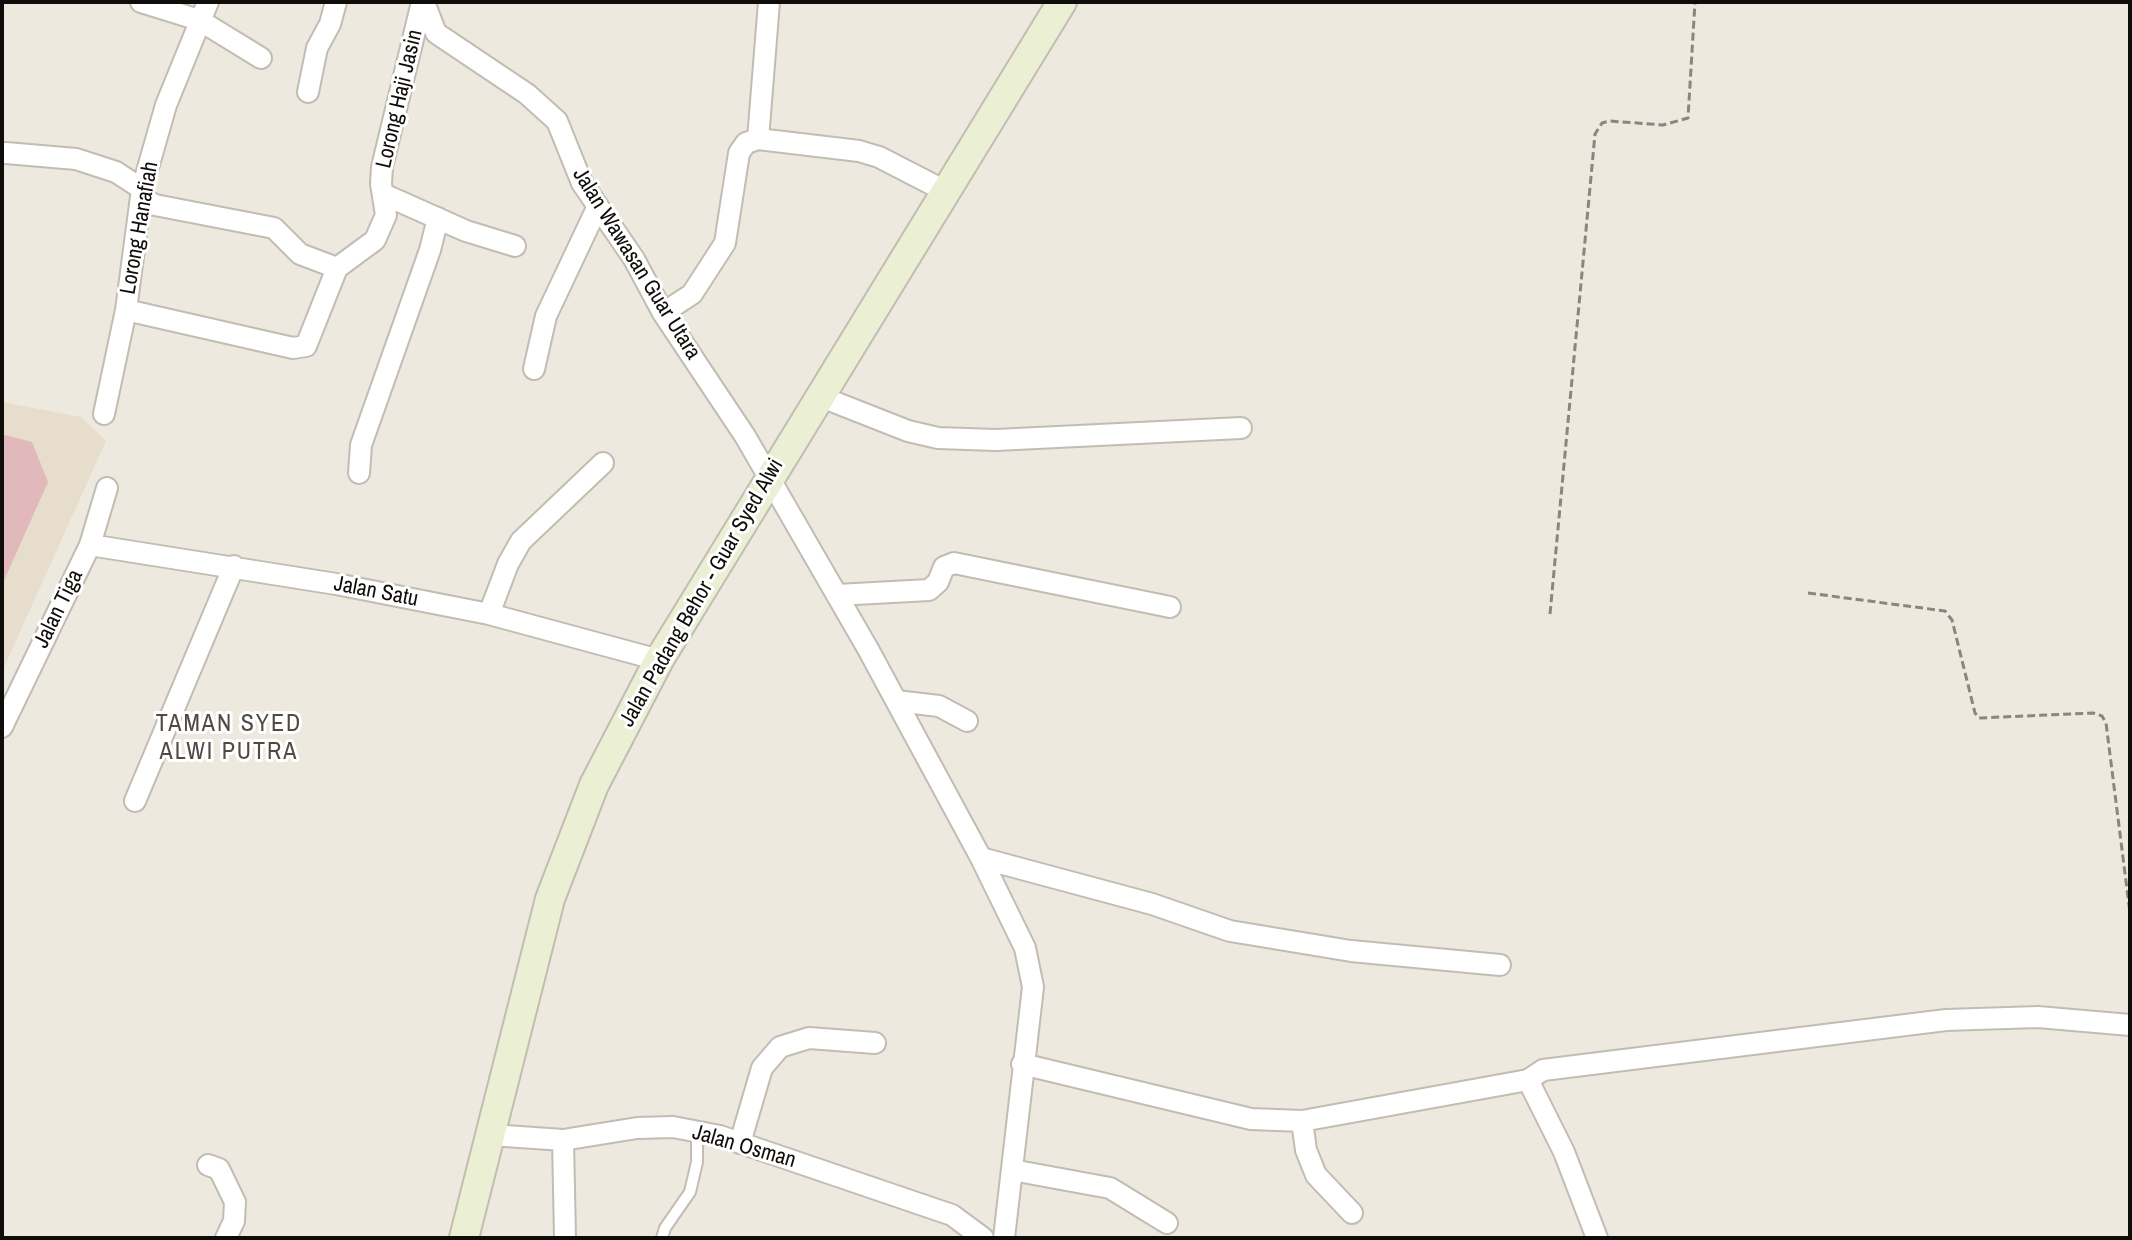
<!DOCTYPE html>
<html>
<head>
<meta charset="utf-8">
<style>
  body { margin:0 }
  #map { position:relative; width:2132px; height:1240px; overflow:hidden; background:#eee9df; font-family:"Archivo Narrow",sans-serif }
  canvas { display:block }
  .frame { position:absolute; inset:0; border:4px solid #0f0d0a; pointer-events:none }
</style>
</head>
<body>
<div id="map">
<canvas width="2132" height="1240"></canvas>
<div class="frame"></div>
</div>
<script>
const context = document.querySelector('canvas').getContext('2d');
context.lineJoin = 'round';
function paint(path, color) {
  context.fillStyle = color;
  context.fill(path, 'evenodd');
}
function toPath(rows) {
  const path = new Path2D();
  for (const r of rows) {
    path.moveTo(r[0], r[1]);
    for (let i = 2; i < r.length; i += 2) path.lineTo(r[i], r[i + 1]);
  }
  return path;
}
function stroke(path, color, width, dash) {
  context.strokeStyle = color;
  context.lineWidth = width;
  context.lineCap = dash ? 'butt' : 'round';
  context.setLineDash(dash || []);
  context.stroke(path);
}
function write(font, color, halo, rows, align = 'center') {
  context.font = font + ' "Archivo Narrow",sans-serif';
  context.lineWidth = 6;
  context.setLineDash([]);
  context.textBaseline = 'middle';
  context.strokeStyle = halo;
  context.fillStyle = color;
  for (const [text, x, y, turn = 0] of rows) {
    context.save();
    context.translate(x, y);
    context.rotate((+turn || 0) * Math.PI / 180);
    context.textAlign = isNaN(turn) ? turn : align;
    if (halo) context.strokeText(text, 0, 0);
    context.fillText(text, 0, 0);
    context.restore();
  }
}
const built = toPath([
  [2,402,81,417,106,441,2,672]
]);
const green = toPath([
  [2,434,32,442,48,482,2,585]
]);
const path = toPath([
  [1808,593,1945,611,1952,620,1975,713,1979,718,2093,713,2102,716,2106,723,2130,913],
  [1550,614,1595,134,1602,123,1610,121,1663,125,1688,118,1695,2]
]);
const lane = toPath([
  [662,1238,665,1228,690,1192,697,1162,697,1132]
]);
const street = toPath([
  [141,2,199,20,261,58],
  [424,2,436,33,527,94,557,121,582,183,634,259,663,313,745,436,868,649,981,858,1025,948,1033,987,1004,1238],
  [308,92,317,48,330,24,336,2],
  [758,139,859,151,879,157,947,192],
  [6,153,76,159,116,172,142,189,146,200,155,205,274,228,300,254,337,268],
  [383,194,466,231,515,246],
  [126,310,293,348,306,346,337,268,375,240,386,215,381,184,382,167,422,2],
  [663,313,692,294,725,243,739,153,746,143,758,139,769,2],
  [534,369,546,316,597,208],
  [819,396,908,431,938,438,996,440,1241,428],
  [104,414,126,310,142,189,166,105,208,2],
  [359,473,361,445,430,250,438,218],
  [90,545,336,584,489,614,659,660],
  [837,595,929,590,938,582,944,567,954,563,1170,607],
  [489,614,508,564,521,541,603,463],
  [896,701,939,706,967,721],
  [2,727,90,545,107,488],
  [135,801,234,566],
  [981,858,1152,904,1230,931,1351,951,1500,965],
  [1022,1064,1251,1119,1302,1121,1528,1080,1543,1070,1946,1020,2038,1017,2130,1025],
  [1528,1080,1564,1152,1597,1238],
  [1302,1121,1306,1150,1316,1175,1352,1213],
  [491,1135,563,1140,637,1128,673,1127,720,1136,952,1215,983,1238],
  [563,1140,565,1238],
  [740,1143,762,1068,780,1047,809,1038,875,1043],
  [208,1165,219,1169,235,1202,234,1221,226,1238],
  [1012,1170,1110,1188,1167,1223]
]);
const secondary = toPath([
  [464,1238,550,899,594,785,659,660,1062,2]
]);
const streetNames = [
  ["Lorong Haji Jasin",400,99,-77],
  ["Lorong Hanafiah",140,228,-80],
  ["Jalan Wawasan Guar Utara",636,264,58],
  ["Jalan Satu",376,592,11],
  ["Jalan Padang Behor - Guar Syed Alwi",702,593,-60],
  ["Jalan Tiga",59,609,-64],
  ["Jalan Osman",744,1147,16]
];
const neighbourhoodNames = [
  ["TAMAN SYED",229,725],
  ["ALWI PUTRA",229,753]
];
paint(built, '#e7ddcd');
paint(green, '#e1b9bd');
stroke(lane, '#c2bcb3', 14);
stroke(street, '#c2bcb3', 24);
stroke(secondary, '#c2bcb3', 32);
stroke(path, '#89867f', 3, [8, 4]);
stroke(lane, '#fff', 10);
stroke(street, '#fff', 20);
stroke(secondary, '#ebefd4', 28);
write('22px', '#0f0d0a', '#fff', streetNames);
context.letterSpacing = '2px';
write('24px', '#4f4a43', '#fff', neighbourhoodNames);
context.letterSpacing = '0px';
</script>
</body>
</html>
